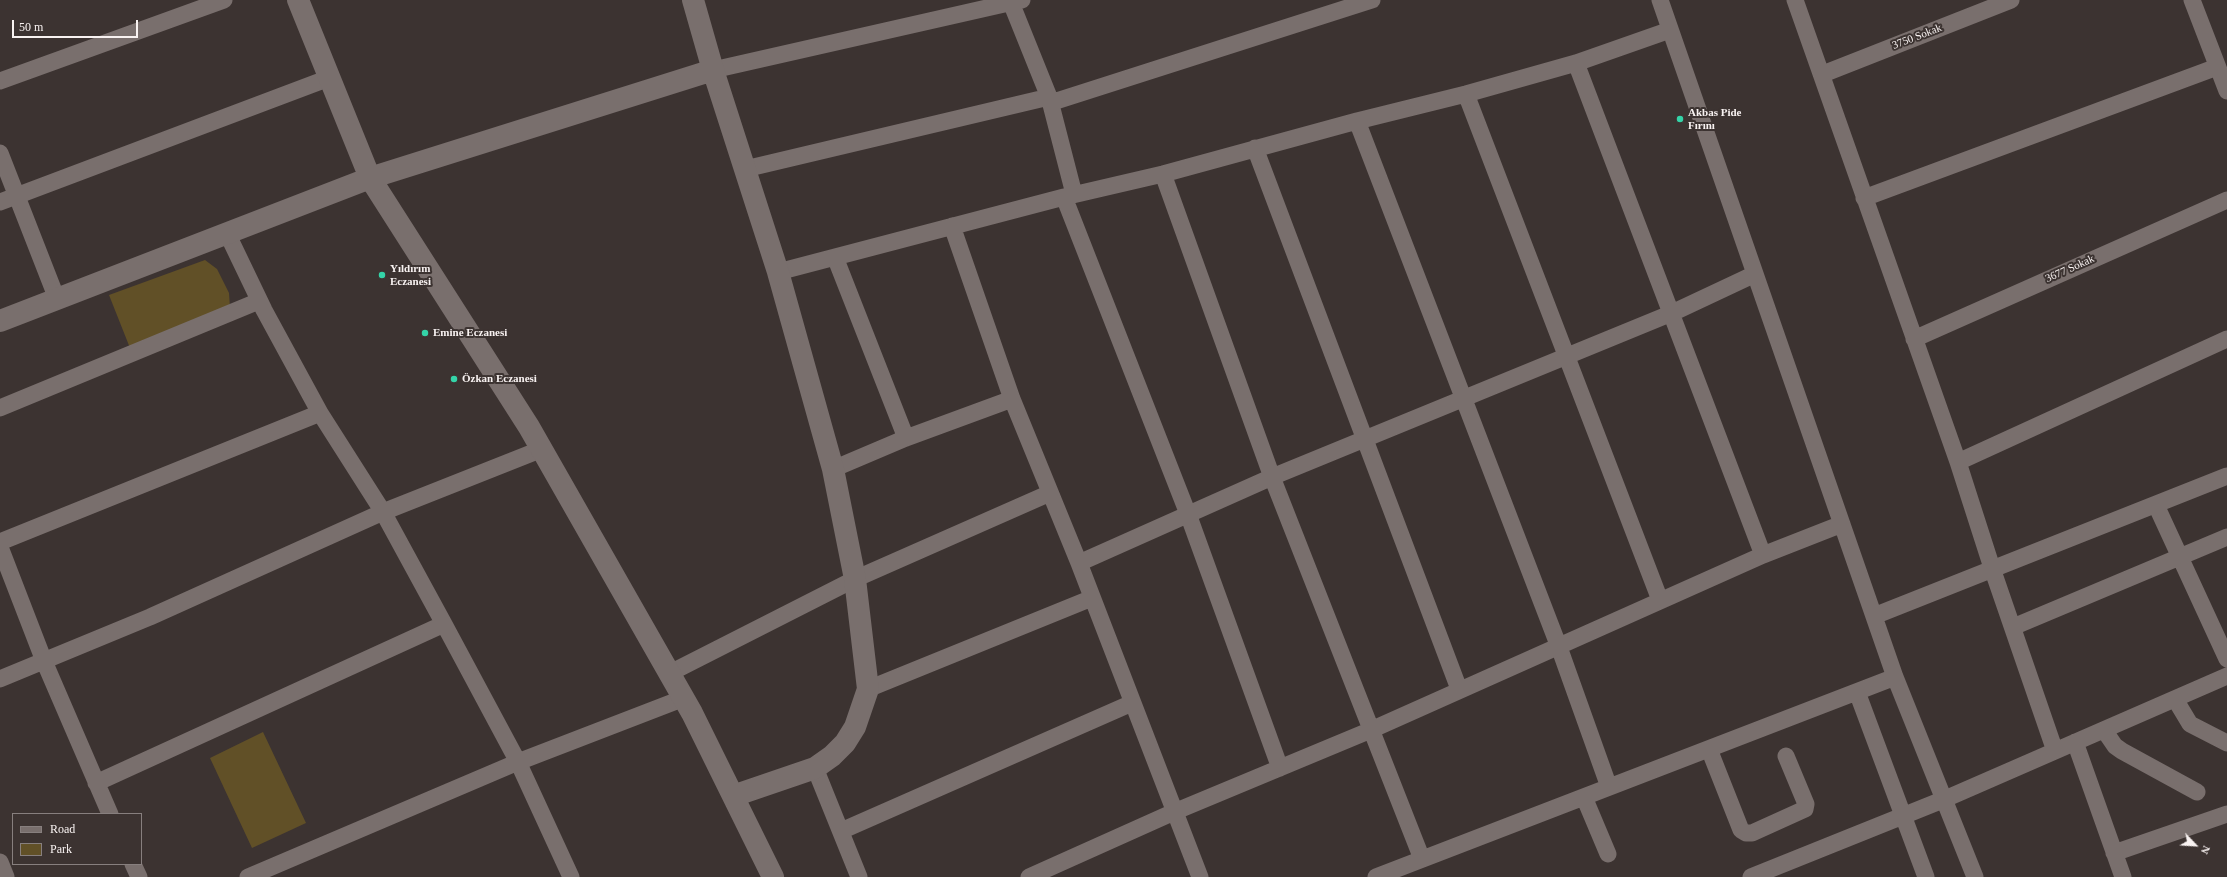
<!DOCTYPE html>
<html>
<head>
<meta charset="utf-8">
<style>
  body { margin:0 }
  #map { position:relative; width:2227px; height:877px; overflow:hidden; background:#3c3331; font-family:"Times New Roman",serif }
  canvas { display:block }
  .legend { position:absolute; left:12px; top:813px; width:130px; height:52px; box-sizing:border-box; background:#3c3331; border:1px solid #877f7e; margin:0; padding:5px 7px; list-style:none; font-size:12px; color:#f8f2f1 }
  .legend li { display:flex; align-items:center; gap:8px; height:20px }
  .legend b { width:20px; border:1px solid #877f7e }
  .north { position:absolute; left:2175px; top:825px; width:40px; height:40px; -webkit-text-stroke:3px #3c3331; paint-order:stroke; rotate:115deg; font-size:11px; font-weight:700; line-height:16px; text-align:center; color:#f8f2f1 }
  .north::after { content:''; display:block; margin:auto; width:14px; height:18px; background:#f8f2f1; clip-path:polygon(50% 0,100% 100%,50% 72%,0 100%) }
  .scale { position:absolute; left:12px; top:20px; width:126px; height:18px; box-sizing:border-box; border:2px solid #f8f2f1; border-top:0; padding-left:5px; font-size:12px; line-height:14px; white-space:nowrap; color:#f8f2f1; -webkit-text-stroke:3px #3c3331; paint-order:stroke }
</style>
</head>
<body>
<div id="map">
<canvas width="2227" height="877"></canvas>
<ul class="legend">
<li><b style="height:5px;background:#796f6d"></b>Road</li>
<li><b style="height:11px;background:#615027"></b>Park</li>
</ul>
<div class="north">N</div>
<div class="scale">50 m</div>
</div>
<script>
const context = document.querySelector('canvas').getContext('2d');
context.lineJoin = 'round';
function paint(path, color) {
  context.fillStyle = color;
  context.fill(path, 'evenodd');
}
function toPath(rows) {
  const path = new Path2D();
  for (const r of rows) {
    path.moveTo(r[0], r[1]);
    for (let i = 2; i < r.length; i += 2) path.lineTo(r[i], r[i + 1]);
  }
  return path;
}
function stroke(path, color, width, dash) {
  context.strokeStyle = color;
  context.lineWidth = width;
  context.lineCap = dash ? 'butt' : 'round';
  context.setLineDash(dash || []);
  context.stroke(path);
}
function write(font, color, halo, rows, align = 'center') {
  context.font = font + ' "Times New Roman",serif';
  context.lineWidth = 4;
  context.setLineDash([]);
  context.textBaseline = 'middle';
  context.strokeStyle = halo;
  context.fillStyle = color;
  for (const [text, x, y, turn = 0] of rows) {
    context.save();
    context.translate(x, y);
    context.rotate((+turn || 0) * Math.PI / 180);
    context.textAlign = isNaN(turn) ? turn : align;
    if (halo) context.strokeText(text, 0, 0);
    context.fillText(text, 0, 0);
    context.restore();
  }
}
const green = toPath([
  [205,260,217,269,229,293,230,308,130,348,109,295],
  [263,732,306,823,252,848,210,758]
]);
const street = toPath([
  [1010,0,1049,97,1074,194],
  [1660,0,1895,677,1975,877],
  [1795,0,1958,462,1993,571,2055,751],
  [2192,0,2227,91],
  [1576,63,1763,555],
  [713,70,1022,0],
  [1823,74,2011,0],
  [0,81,224,0],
  [1466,94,1660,600],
  [1050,103,1372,0],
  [1357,121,1559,647,1609,787],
  [1255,148,1459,689],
  [0,153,57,299],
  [745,169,1049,97],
  [1163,174,1272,477,1422,859],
  [1064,197,1188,514,1280,768],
  [1864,198,2217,67],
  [0,202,329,78],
  [952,226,1012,399,1079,563,1200,877],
  [227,233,264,310,320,413,383,512,444,624,518,762,571,877],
  [835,257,906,438],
  [778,272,1064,197,1163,174,1357,121,1466,94,1576,63,1670,30],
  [1914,339,2227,200],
  [0,408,259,301],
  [1958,462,2227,339],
  [833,469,906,438,1012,399],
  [2156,505,2227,659],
  [0,542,320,413],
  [0,547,44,661,110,814],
  [1079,563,1272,477,1672,313,1755,274],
  [1874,616,2227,476],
  [2013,627,2227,537],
  [670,673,855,579,1050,493],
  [0,679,150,617,383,512,542,449],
  [868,689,1092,598],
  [1857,692,1926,877],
  [2175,699,2190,724,2227,743],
  [2104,730,2115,746,2122,751,2197,792],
  [2075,742,2123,877],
  [1709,749,1741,830,1746,833,1752,833,1805,809,1806,804,1786,756],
  [815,768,859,877],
  [96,783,444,624],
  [1584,797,1608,854],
  [841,831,1132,703],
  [2114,853,2227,814],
  [0,862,6,877],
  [133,864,139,877],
  [248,877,518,762,684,698],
  [1029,877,1174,812,1371,730,1763,555,1842,524],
  [1376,877,1895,677],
  [1751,877,1945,799,2227,676]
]);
const secondary = toPath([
  [298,0,370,178,529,427,692,713,773,877],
  [693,0,713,70,778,272,833,469,855,579,868,689,855,727,845,743,832,756,815,768,733,796],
  [0,321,370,178,713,70]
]);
const markers = [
  [1680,119,4,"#34d4a8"],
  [382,275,4,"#34d4a8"],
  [425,333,4,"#34d4a8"],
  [454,379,4,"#34d4a8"]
];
const streetNames = [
  ["3750 Sokak",1917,37,-21],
  ["3677 Sokak",2070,269,-24]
];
const poiNames = [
  ["Akbas Pide",1688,113],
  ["Fırını",1688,126],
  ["Yıldırım",390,269],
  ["Eczanesi",390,282],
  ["Emine Eczanesi",433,333],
  ["Özkan Eczanesi",462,379]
];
paint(green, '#615027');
stroke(street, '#796f6d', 17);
stroke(secondary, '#796f6d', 22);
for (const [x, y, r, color] of markers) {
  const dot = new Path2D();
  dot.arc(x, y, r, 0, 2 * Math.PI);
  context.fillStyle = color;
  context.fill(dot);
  stroke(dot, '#3c3331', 1.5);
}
write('11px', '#f8f2f1', '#3c3331', streetNames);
write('bold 11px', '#f8f2f1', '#3c3331', poiNames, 'left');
</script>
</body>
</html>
